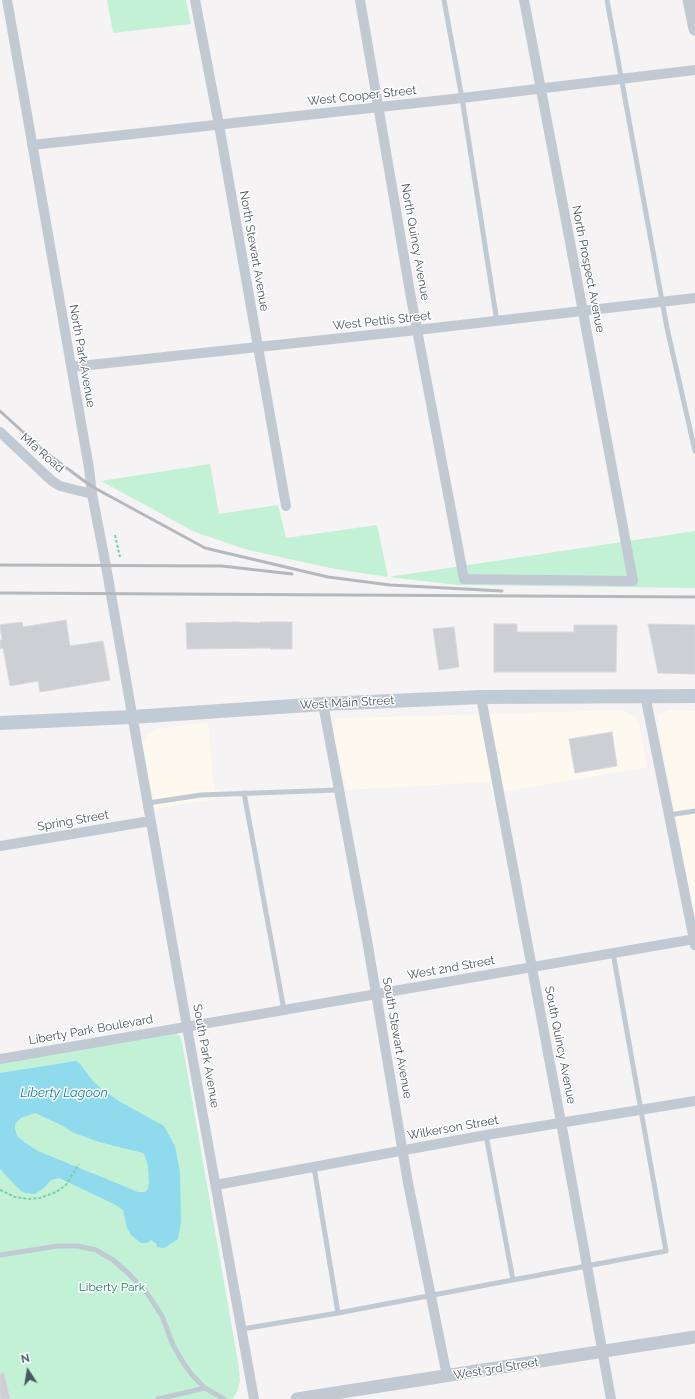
<!DOCTYPE html>
<html>
<head>
<meta charset="utf-8">
<style>
  body { margin:0 }
  #map { position:relative; width:695px; height:1399px; overflow:hidden; background:#f5f3f3; font-family:Raleway,sans-serif }
  canvas { display:block }
  .north { position:absolute; left:8px; top:1351px; width:40px; height:40px; -webkit-text-stroke:3px #fff; paint-order:stroke; rotate:348deg; font-size:11px; font-weight:700; line-height:16px; text-align:center; color:#4a5661 }
  .north::after { content:''; display:block; margin:auto; width:14px; height:18px; background:#4a5661; clip-path:polygon(50% 0,100% 100%,50% 72%,0 100%) }
</style>
</head>
<body>
<div id="map">
<canvas width="695" height="1399"></canvas>
<div class="north">N</div>
</div>
<script>
const context = document.querySelector('canvas').getContext('2d');
context.lineJoin = 'round';
function paint(path, color) {
  context.fillStyle = color;
  context.fill(path, 'evenodd');
}
function toPath(rows) {
  const path = new Path2D();
  for (const r of rows) {
    path.moveTo(r[0], r[1]);
    for (let i = 2; i < r.length; i += 2) path.lineTo(r[i], r[i + 1]);
  }
  return path;
}
function stroke(path, color, width, dash) {
  context.strokeStyle = color;
  context.lineWidth = width;
  context.lineCap = dash ? 'butt' : 'round';
  context.setLineDash(dash || []);
  context.stroke(path);
}
function write(font, color, halo, rows, align = 'center') {
  context.font = font + ' Raleway,sans-serif';
  context.lineWidth = 3;
  context.setLineDash([]);
  context.textBaseline = 'middle';
  context.strokeStyle = halo;
  context.fillStyle = color;
  for (const [text, x, y, turn = 0] of rows) {
    context.save();
    context.translate(x, y);
    context.rotate((+turn || 0) * Math.PI / 180);
    context.textAlign = isNaN(turn) ? turn : align;
    if (halo) context.strokeText(text, 0, 0);
    context.fillText(text, 0, 0);
    context.restore();
  }
}
const commercial = toPath([
  [623,710,635,716,640,728,647,767,493,794,489,782,347,790,333,732,334,720,347,718],
  [669,710,695,711,695,921,658,723,659,715],
  [208,722,215,800,199,801,155,809,142,742,148,734,157,729]
]);
const green = toPath([
  [107,0,186,0,191,24,113,33],
  [210,464,219,514,278,505,286,538,377,525,388,577,695,531,695,588,458,585,388,577,335,569,248,550,195,532,101,481],
  [172,1033,179,1035,182,1042,239,1368,240,1381,237,1392,232,1399,0,1399,0,1062]
]);
const water = toPath([
  [76,1061,80,1064,92,1080,103,1090,119,1101,164,1126,175,1146,180,1172,181,1222,178,1239,164,1248,157,1247,156,1243,151,1240,147,1243,141,1243,131,1235,127,1228,123,1210,114,1204,59,1178,51,1180,45,1187,40,1191,34,1194,25,1193,21,1191,0,1169,0,1073],
  [35,1113,61,1125,74,1133,99,1142,143,1153,145,1156,148,1166,149,1183,148,1189,145,1192,138,1192,38,1151,24,1142,17,1136,15,1129,15,1124,21,1118]
]);
const building = toPath([
  [66,620,70,646,103,641,110,680,40,692,38,681,10,686,3,648,0,649,0,640,2,640,0,625,22,622,23,627,66,620],
  [235,622,260,623,260,622,292,622,292,649,271,649,271,648,187,649,186,623,235,622],
  [494,624,517,624,517,632,574,632,574,625,617,625,616,672,494,672,494,624],
  [648,624,695,625,695,674,658,673,648,624],
  [454,627,459,667,439,670,433,629,454,627],
  [612,732,617,766,575,773,569,739,612,732],
  [0,1373,4,1373,10,1399,0,1399,0,1373]
]);
const path = toPath([
  [115,535,120,557],
  [0,1190,15,1197,29,1199,40,1198,56,1192,66,1185,79,1164]
]);
const service = toPath([
  [444,0,462,98,497,322],
  [607,0,667,328,695,451],
  [244,793,284,1010],
  [148,803,201,795,338,790],
  [669,815,695,811],
  [486,1135,513,1280],
  [314,1167,338,1313],
  [0,1255,58,1246,78,1246,96,1250,113,1260,128,1273,147,1293,162,1316,173,1345,184,1364,193,1376,205,1388,224,1399],
  [242,1329,338,1313,666,1251,613,953],
  [158,1399,205,1388]
]);
const minor = toPath([
  [7,0,89,468,92,494,106,566,187,1027,254,1399],
  [195,0,219,125,286,506],
  [360,0,411,298,464,579,633,581,570,242,524,0],
  [32,145,462,98,695,70],
  [71,367,417,330,695,298],
  [0,432,52,481,60,486,92,494],
  [645,695,695,945],
  [481,697,561,1122,611,1399],
  [323,704,367,940,408,1183,447,1376],
  [0,846,150,821],
  [0,1059,695,939],
  [216,1185,486,1135,695,1101]
]);
const tertiary = toPath([
  [689,0,695,29],
  [297,1399,695,1337]
]);
const secondary = toPath([
  [0,723,132,717,323,704,481,697,695,696]
]);
const rail = toPath([
  [0,411,45,452,91,486,205,548,328,577,390,585,502,591],
  [0,565,222,566,292,574],
  [0,593,695,597]
]);
const streetNames = [
  ["West Cooper Street",362,96,-6],
  ["North Quincy Avenue",415,242,80],
  ["North Stewart Avenue",254,251,80],
  ["North Prospect Avenue",588,269,79],
  ["West Pettis Street",382,321,-6],
  ["North Park Avenue",82,356,80],
  ["Mfa Road",42,453,41],
  ["West Main Street",347,703,-3],
  ["Spring Street",73,821,-10],
  ["West 2nd Street",451,968,-10],
  ["Liberty Park Boulevard",91,1030,-10],
  ["South Stewart Avenue",397,1038,80],
  ["South Quincy Avenue",560,1045,79],
  ["South Park Avenue",206,1056,80],
  ["Wilkerson Street",453,1128,-10],
  ["West 3rd Street",496,1369,-9]
];
const parkNames = [
  ["Liberty Park",112,1287]
];
const waterNames = [
  ["Liberty Lagoon",64,1093]
];
paint(commercial, '#fdf9ef');
paint(green, '#c3f1d5');
paint(water, '#90daee');
paint(building, '#cdcfd5');
stroke(building, '#d7d9de', 1);
stroke(path, '#7ad0a6', 2, [3, 2]);
stroke(service, '#c1cad2', 5);
stroke(minor, '#c1cad2', 10);
stroke(tertiary, '#c1cad2', 13);
stroke(secondary, '#c1cbd6', 14);
stroke(rail, '#b5b8bd', 3);
write('12px', '#4a5661', '#fff', streetNames);
write('12px', '#17864f', '#fff', parkNames);
write('italic 13px', '#0c7c9b', '#fff', waterNames);
</script>
</body>
</html>
